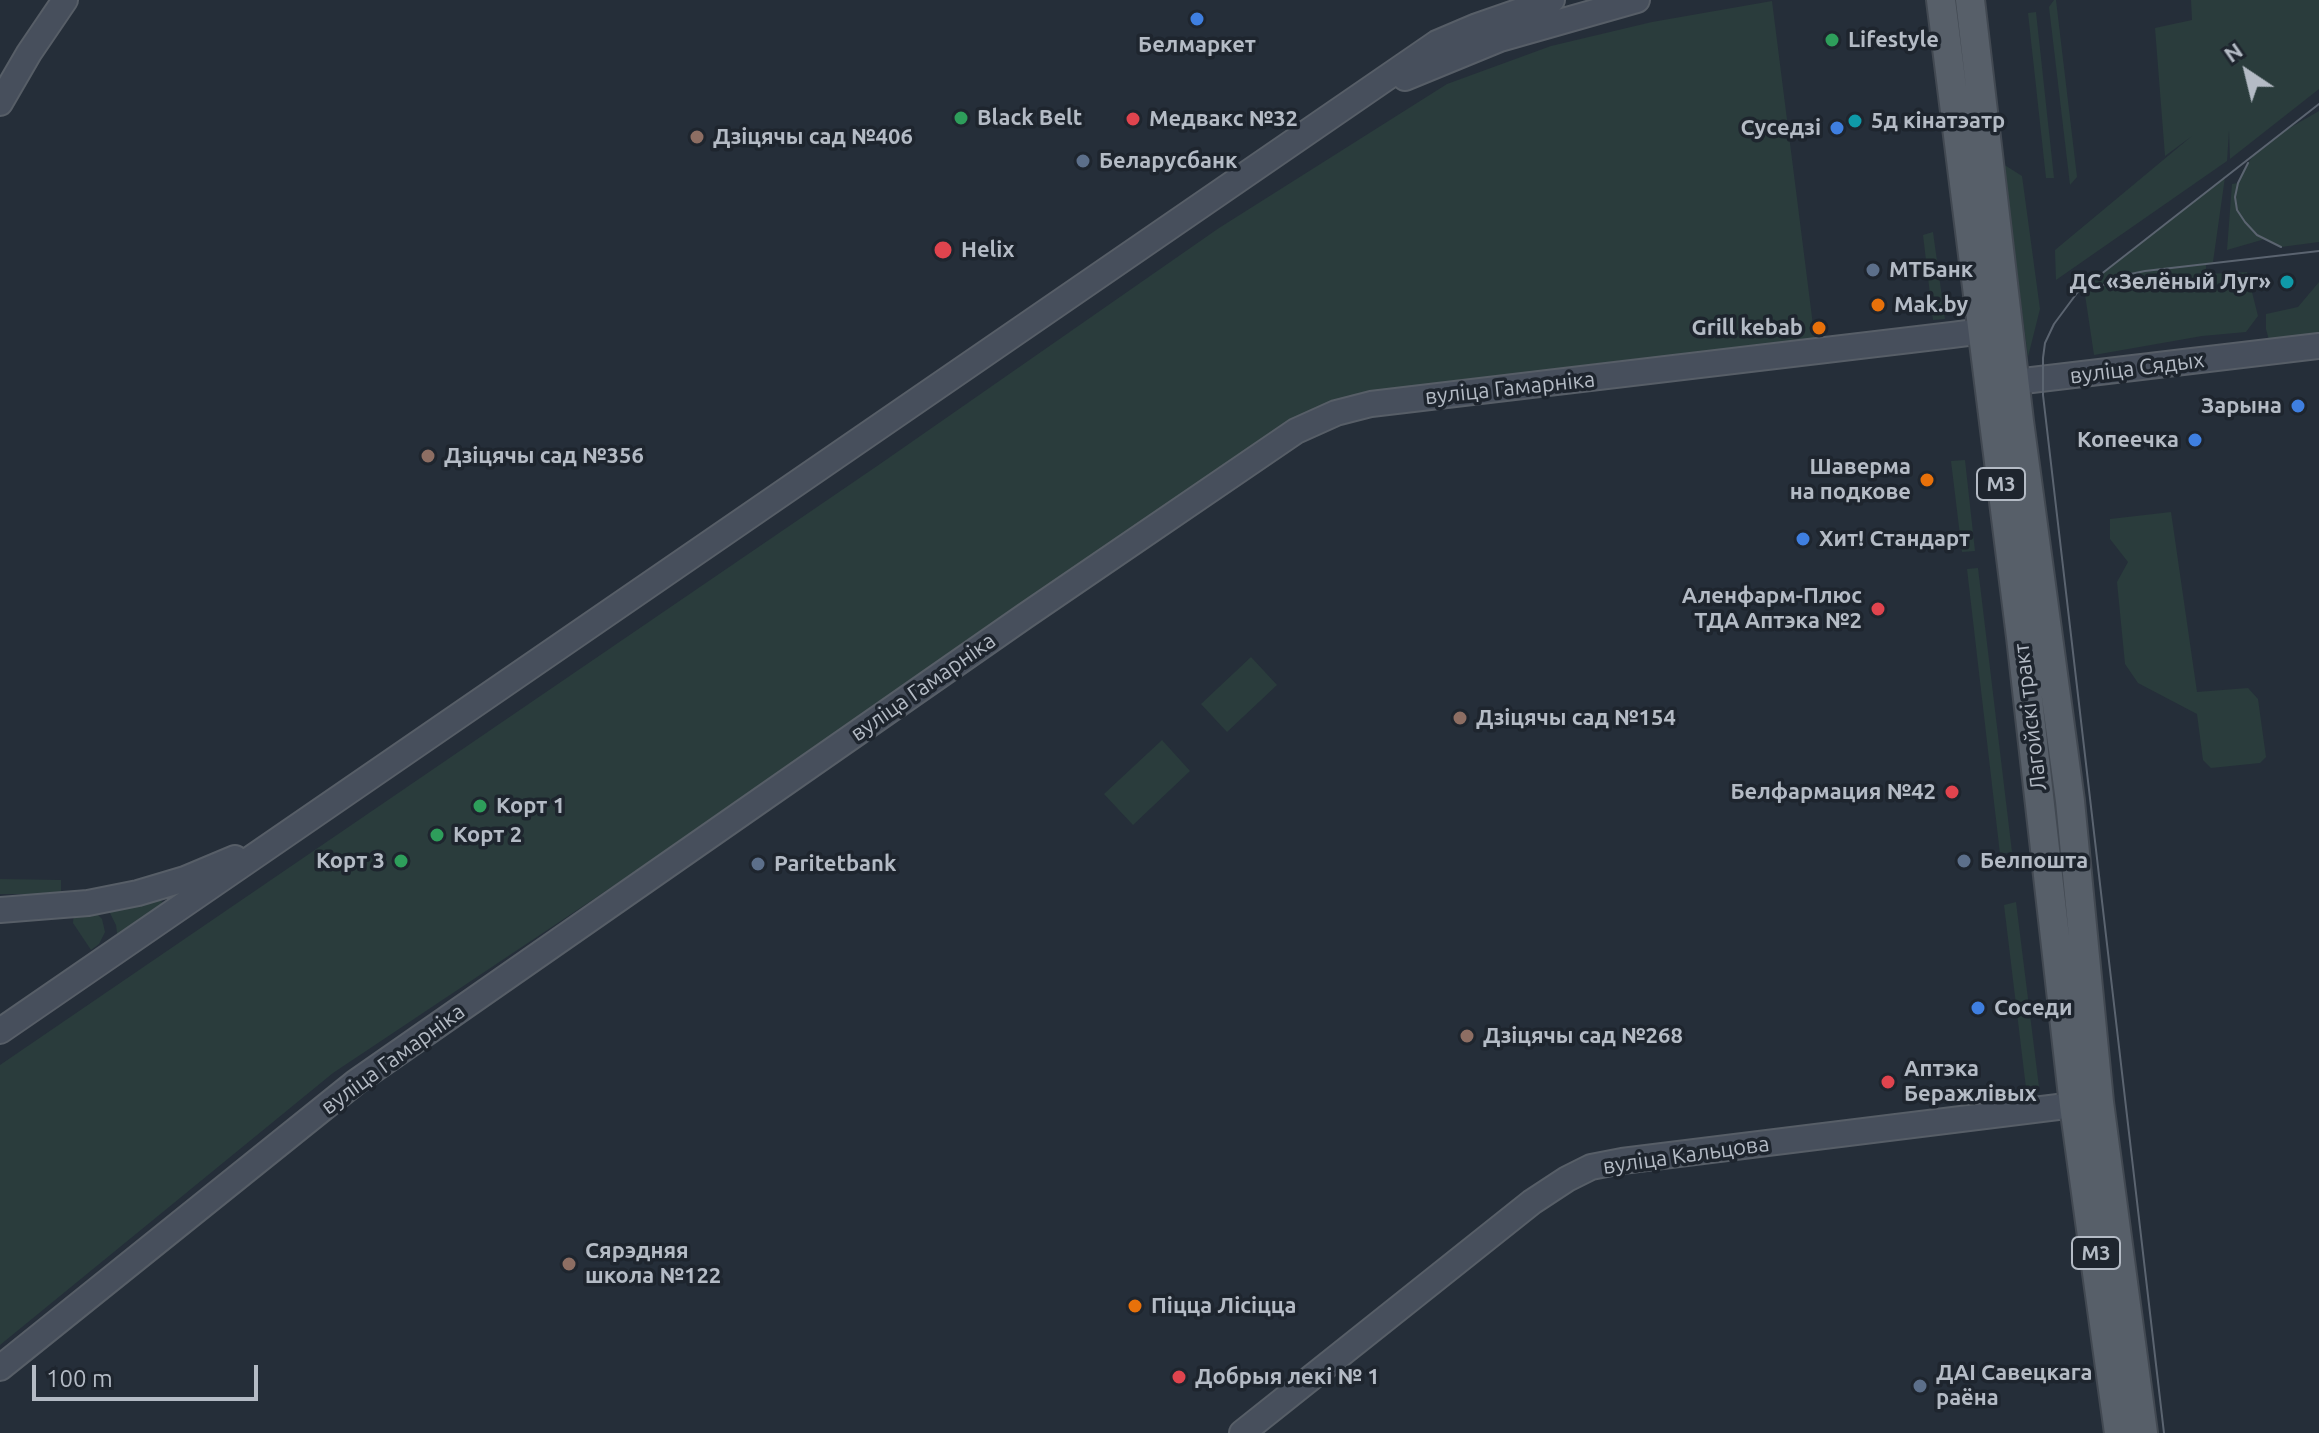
<!DOCTYPE html>
<html>
<head>
<meta charset="utf-8">
<style>
  body { margin:0 }
  #map { position:relative; width:2319px; height:1433px; overflow:hidden; background:#252e39; font-family:Ubuntu,sans-serif }
  canvas { display:block }
  .north { position:absolute; left:2207px; top:32px; width:80px; height:80px; -webkit-text-stroke:6px #1e252e; paint-order:stroke; rotate:325deg; font-size:22px; font-weight:700; line-height:32px; text-align:center; color:#b4bbc5 }
  .north::after { content:''; display:block; margin:auto; width:28px; height:36px; background:#b4bbc5; clip-path:polygon(50% 0,100% 100%,50% 72%,0 100%) }
  .scale { position:absolute; left:32px; top:1365px; width:226px; height:36px; box-sizing:border-box; border:4px solid #b4bbc5; border-top:0; padding-left:10px; font-size:24px; line-height:28px; white-space:nowrap; color:#b4bbc5; -webkit-text-stroke:6px #1e252e; paint-order:stroke }
</style>
</head>
<body>
<div id="map">
<canvas width="2319" height="1433"></canvas>
<div class="north">N</div>
<div class="scale">100 m</div>
</div>
<script>
const context = document.querySelector('canvas').getContext('2d');
context.lineJoin = 'round';
function paint(path, color) {
  context.fillStyle = color;
  context.fill(path, 'evenodd');
}
function toPath(rows) {
  const path = new Path2D();
  for (const r of rows) {
    path.moveTo(r[0], r[1]);
    for (let i = 2; i < r.length; i += 2) path.lineTo(r[i], r[i + 1]);
  }
  return path;
}
function stroke(path, color, width, dash) {
  context.strokeStyle = color;
  context.lineWidth = width;
  context.lineCap = dash ? 'butt' : 'round';
  context.setLineDash(dash || []);
  context.stroke(path);
}
function write(font, color, halo, rows, align = 'center') {
  context.font = font + ' Ubuntu,sans-serif';
  context.lineWidth = 7;
  context.setLineDash([]);
  context.textBaseline = 'middle';
  context.strokeStyle = halo;
  context.fillStyle = color;
  for (const [text, x, y, turn = 0] of rows) {
    context.save();
    context.translate(x, y);
    context.rotate((+turn || 0) * Math.PI / 180);
    context.textAlign = isNaN(turn) ? turn : align;
    if (halo) context.strokeText(text, 0, 0);
    context.fillText(text, 0, 0);
    context.restore();
  }
}
const green = toPath([
  [2054,0,2056,0,2077,177,2070,185,2049,7],
  [2191,0,2319,0,2319,89,2230,159,2229,131,2227,161,2056,280,2055,250,2192,136,2165,156,2155,28,2192,20],
  [1772,1,1815,341,1626,360,1368,393,973,646,333,1073,0,1345,0,1065,880,464,1219,228,1447,84,1551,46,1652,22],
  [2036,12,2054,178,2046,178,2028,13],
  [2319,111,2319,242,2281,247,2265,239,2227,250,2232,184,2238,183,2243,170,2253,156,2286,130],
  [2003,164,2022,176,2040,309,2028,357],
  [2225,177,2213,262,2206,264,2206,274,2247,272,2258,316,2246,332,2202,336,2094,355,2084,288],
  [1933,232,1945,319,1933,320,1923,235],
  [2319,282,2319,338,2269,340,2266,329,2266,314,2298,307],
  [1965,460,1975,551,1962,552,1951,461],
  [2171,512,2197,692,2248,688,2258,699,2266,757,2260,763,2211,768,2203,760,2197,714,2138,683,2125,664,2117,582,2128,562,2110,539,2110,519],
  [1978,568,2012,852,2000,854,1967,569],
  [1251,657,1277,685,1227,732,1201,704],
  [1162,740,1190,771,1133,825,1104,794],
  [0,879,61,880,61,894,0,894],
  [160,899,162,902,161,907,114,940,117,933,116,925,110,913,105,909],
  [2016,902,2039,1087,2026,1088,2004,905],
  [93,910,102,919,105,932,99,944,91,950,73,923,74,913]
]);
const secondary = toPath([
  [1405,78,1500,39,1637,0],
  [0,103,29,53,65,0],
  [2007,365,2015,382,2319,346],
  [0,910,88,903,138,893,185,879,235,858],
  [0,1031,1437,43,1477,26,1552,0],
  [0,1368,356,1082,1025,616,1296,431,1336,413,1371,404,1952,335,1983,331,1998,323],
  [1242,1433,1532,1202,1567,1179,1591,1167,1622,1161,2074,1105]
]);
const primary = toPath([
  [1941,0,2021,637,2074,1105,2119,1433],
  [1970,0,2019,421,2070,801,2099,1102,2143,1433]
]);
const tram = toPath([
  [2248,163,2238,183,2235,197,2237,210,2245,222,2257,235,2281,247],
  [2099,288,2116,277,2145,271,2319,251],
  [2164,1433,2043,395,2043,358,2045,343,2054,324,2077,293,2319,104]
]);
const markers = [
  [1197,19,8,"#3f7fe0"],
  [1832,40,8,"#2e9e5b"],
  [961,118,8,"#2e9e5b"],
  [1133,119,8,"#e0444e"],
  [1855,121,8,"#0f9aa8"],
  [1837,128,8,"#3f7fe0"],
  [697,137,8,"#8d6e63"],
  [1083,161,8,"#5c6f8a"],
  [943,250,10,"#e0444e"],
  [1873,270,8,"#5c6f8a"],
  [2287,282,8,"#0f9aa8"],
  [1878,305,8,"#e8710a"],
  [1819,328,8,"#e8710a"],
  [2298,406,8,"#3f7fe0"],
  [2195,440,8,"#3f7fe0"],
  [428,456,8,"#8d6e63"],
  [1927,480,8,"#e8710a"],
  [1803,539,8,"#3f7fe0"],
  [1878,609,8,"#e0444e"],
  [1460,718,8,"#8d6e63"],
  [1952,792,8,"#e0444e"],
  [480,806,8,"#2e9e5b"],
  [437,835,8,"#2e9e5b"],
  [401,861,8,"#2e9e5b"],
  [1964,861,8,"#5c6f8a"],
  [758,864,8,"#5c6f8a"],
  [1978,1008,8,"#3f7fe0"],
  [1467,1036,8,"#8d6e63"],
  [1888,1082,8,"#e0444e"],
  [569,1264,8,"#8d6e63"],
  [1135,1306,8,"#e8710a"],
  [1179,1377,8,"#e0444e"],
  [1920,1386,8,"#5c6f8a"]
];
const shields = [
  [2001,484,48],
  [2096,1253,48]
];
const shieldNames = [
  ["М3",2001,484],
  ["М3",2096,1253]
];
const poiNames = [
  ["Lifestyle",1848,40],
  ["Белмаркет",1197,45,"center"],
  ["Black Belt",977,118],
  ["Медвакс №32",1149,119],
  ["5д кінатэатр",1871,121],
  ["Суседзі",1821,128,"right"],
  ["Дзіцячы сад №406",713,137],
  ["Беларусбанк",1099,161],
  ["Helix",961,250],
  ["МТБанк",1889,270],
  ["ДС «Зелёный Луг»",2271,282,"right"],
  ["Mak.by",1894,305],
  ["Grill kebab",1803,328,"right"],
  ["Зарына",2282,406,"right"],
  ["Копеечка",2179,440,"right"],
  ["Дзіцячы сад №356",444,456],
  ["Шаверма",1911,467,"right"],
  ["на подкове",1911,492,"right"],
  ["Хит! Стандарт",1819,539],
  ["Аленфарм-Плюс",1862,596,"right"],
  ["ТДА Аптэка №2",1862,621,"right"],
  ["Дзіцячы сад №154",1476,718],
  ["Белфармация №42",1936,792,"right"],
  ["Корт 1",496,806],
  ["Корт 2",453,835],
  ["Корт 3",385,861,"right"],
  ["Белпошта",1980,861],
  ["Paritetbank",774,864],
  ["Соседи",1994,1008],
  ["Дзіцячы сад №268",1483,1036],
  ["Аптэка",1904,1069],
  ["Беражлівых",1904,1094],
  ["Сярэдняя",585,1251],
  ["школа №122",585,1276],
  ["Піцца Лісіцца",1151,1306],
  ["ДАІ Савецкага",1936,1373],
  ["раёна",1936,1398],
  ["Добрыя лекі № 1",1195,1377]
];
const streetNames = [
  ["вуліца Сядых",2137,368,-7],
  ["вуліца Гамарніка",1510,388,-6],
  ["вуліца Гамарніка",923,687,-35],
  ["Лагойскі тракт",2030,717,-97],
  ["вуліца Гамарніка",393,1059,-36],
  ["вуліца Кальцова",1686,1155,-8]
];
paint(green, '#2a3c3c');
stroke(secondary, '#575e67', 28);
stroke(primary, '#424952', 32);
stroke(secondary, '#474f5c', 24);
stroke(primary, '#575f69', 28);
stroke(tram, '#5b6470', 2);
for (const [x, y, r, color] of markers) {
  const dot = new Path2D();
  dot.arc(x, y, r, 0, 2 * Math.PI);
  context.fillStyle = color;
  context.fill(dot);
  stroke(dot, '#1e252e', 3);
}
for (const [x, y, w] of shields) {
  const box = new Path2D();
  box.roundRect(x - w / 2, y - 16, w, 32, 6);
  context.fillStyle = '#1e252e';
  context.fill(box);
  stroke(box, '#b4bbc5', 2);
}
write('bold 20px', '#b4bbc5', null, shieldNames);
write('bold 22px', '#b4bbc5', '#1e252e', poiNames, 'left');
write('22px', '#b4bbc5', '#1e252e', streetNames);
</script>
</body>
</html>
